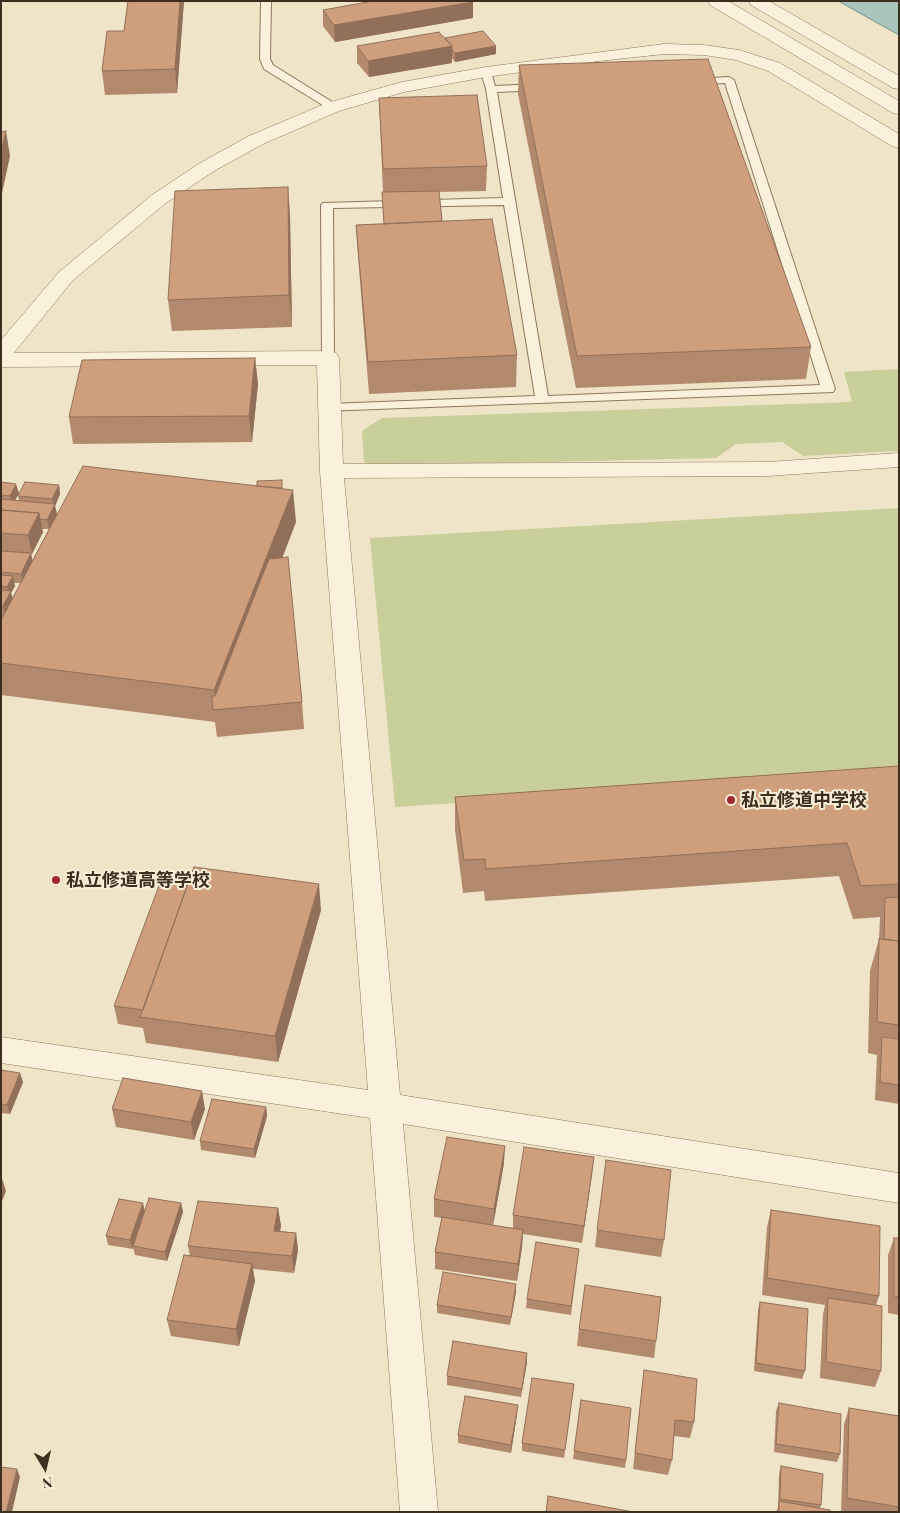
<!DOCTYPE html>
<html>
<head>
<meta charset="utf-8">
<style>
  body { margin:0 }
  #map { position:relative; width:900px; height:1513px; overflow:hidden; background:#f0e4c8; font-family:"Playfair Display",serif }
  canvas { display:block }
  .frame { position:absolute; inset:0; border:2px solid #3d2e20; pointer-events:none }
  .north { position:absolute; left:20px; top:1443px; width:50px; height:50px; -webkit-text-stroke:4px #f7eed8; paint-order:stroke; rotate:171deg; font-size:14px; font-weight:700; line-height:20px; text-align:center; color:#3d2e20 }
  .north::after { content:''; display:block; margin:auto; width:18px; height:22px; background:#3d2e20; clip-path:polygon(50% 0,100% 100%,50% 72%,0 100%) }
</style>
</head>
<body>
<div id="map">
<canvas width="900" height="1513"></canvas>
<div class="frame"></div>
<div class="north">N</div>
</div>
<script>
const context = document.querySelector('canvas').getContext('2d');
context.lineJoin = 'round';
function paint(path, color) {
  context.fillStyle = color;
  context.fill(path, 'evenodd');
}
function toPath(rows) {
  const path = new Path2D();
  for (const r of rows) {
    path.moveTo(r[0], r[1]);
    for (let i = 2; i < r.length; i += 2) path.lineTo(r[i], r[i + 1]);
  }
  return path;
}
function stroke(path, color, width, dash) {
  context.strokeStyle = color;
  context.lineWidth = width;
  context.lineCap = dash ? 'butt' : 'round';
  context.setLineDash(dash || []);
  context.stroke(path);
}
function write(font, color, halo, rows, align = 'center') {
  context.font = font + ' "Playfair Display","Noto Sans JP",serif';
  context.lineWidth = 4;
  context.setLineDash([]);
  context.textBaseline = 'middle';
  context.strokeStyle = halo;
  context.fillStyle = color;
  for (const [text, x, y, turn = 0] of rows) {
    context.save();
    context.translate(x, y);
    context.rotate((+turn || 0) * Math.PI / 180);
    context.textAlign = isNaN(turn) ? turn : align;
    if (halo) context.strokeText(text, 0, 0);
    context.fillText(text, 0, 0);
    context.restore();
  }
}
const green = toPath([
  [899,369,899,451,803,456,782,442,736,444,716,458,377,466,364,462,362,431,382,418,852,402,844,372],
  [899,508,899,774,395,807,370,538]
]);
const water = toPath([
  [839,1,899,1,899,35,840,2,839,1]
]);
const service = toPath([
  [261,1,271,1,270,59,273,65,337,105,338,107,337,109,329,109,264,69,260,59,261,1],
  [486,69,491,72,495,86,539,84,544,87,539,90,497,92,548,396,820,385,725,83,693,85,688,82,693,79,729,77,734,80,835,389,833,392,323,411,321,408,328,404,535,396,504,205,333,208,334,358,328,362,322,358,321,205,323,203,503,198,486,89,481,72,486,69]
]);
const minor = toPath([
  [328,351,336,353,339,358,343,464,768,462,899,453,899,467,768,476,344,478,400,1095,899,1173,899,1203,403,1124,438,1512,400,1512,370,1118,1,1063,1,1037,368,1090,320,471,317,365,1,367,1,353,328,351]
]);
const tertiary = toPath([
  [708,1,728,1,899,101,899,114,893,113,710,5,708,1],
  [749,1,769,1,899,76,899,89,893,88,751,5,749,1],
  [664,44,704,45,739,50,780,63,899,134,899,148,892,146,768,71,736,60,704,55,664,54,599,61,486,77,404,92,339,111,263,144,214,171,166,203,73,280,9,359,1,360,1,340,59,272,152,195,200,163,249,136,327,103,402,82,486,67,664,44]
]);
const wall = toPath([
  [128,1,184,1,177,93,105,95,102,71,124,31],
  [473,2,473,18,335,42,323,26,323,10],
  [445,38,496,46,496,54,455,62,452,58,452,63,369,77,357,63,357,46],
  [519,65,811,347,806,379,576,388,518,94],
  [379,98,487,166,486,191,439,192,442,221,517,355,516,387,369,394,358,256,356,225,384,224,382,192,383,192],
  [288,187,290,217,292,327,172,331,168,300],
  [255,358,258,384,252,442,73,444,69,417],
  [1,482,19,493,15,500,19,501,18,496,59,485,60,494,55,506,57,514,51,526,283,488,296,522,282,558,302,702,304,729,217,737,215,722,1,695],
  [42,529,49,529,32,561,31,554,32,554,43,532],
  [14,583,21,583,13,598,11,593,15,586],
  [899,766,899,1104,875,1100,877,1055,868,1053,870,971,879,939,880,917,853,919,839,876,485,901,484,891,463,893,455,830,455,797],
  [321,910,278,1062,146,1043,143,1028,118,1024,114,1006],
  [1,1070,23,1082,10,1114,1,1113],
  [266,1107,267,1116,255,1158,201,1150,200,1141],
  [112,1109,205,1109,194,1140,116,1127],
  [594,1157,582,1243,523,1234,522,1247,517,1281,435,1269,435,1252,442,1218,434,1217,434,1199,504,1163,493,1225,513,1228,513,1215],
  [181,1203,183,1212,167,1261,135,1255,133,1247,133,1249,108,1245,106,1236,145,1210],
  [278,1208,281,1226,280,1231,296,1233,298,1250,294,1273,253,1269,255,1281,239,1346,171,1336,167,1320,190,1256,188,1246],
  [771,1210,879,1296,876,1305,881,1371,875,1387,820,1378,823,1314,825,1305,762,1295,767,1227],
  [597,1230,664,1240,661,1257,595,1247],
  [894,1238,899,1238,899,1315,888,1313,888,1255],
  [578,1258,571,1315,526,1308,527,1299],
  [516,1292,510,1325,437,1313,437,1305],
  [760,1302,805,1371,802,1379,754,1371,758,1310],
  [579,1329,656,1341,654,1358,577,1346],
  [527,1362,521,1397,447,1385,447,1376],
  [644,1370,694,1422,690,1438,674,1436,672,1460,668,1475,633,1469,642,1387],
  [574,1384,564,1458,522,1451,522,1443],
  [581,1400,626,1460,625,1468,573,1459],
  [779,1403,840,1454,837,1462,774,1452,776,1411],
  [849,1408,899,1416,899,1512,841,1512,844,1424],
  [517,1414,511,1453,458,1443,458,1435],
  [781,1466,821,1505,820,1508,830,1512,776,1512,778,1507,779,1474]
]);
const shadedWall = toPath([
  [180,1,184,1,177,93,175,69],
  [473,2,473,18,335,42,334,25],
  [452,46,452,63,369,77,368,61],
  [496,46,496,54,455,62,455,53],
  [6,131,10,156,1,198,1,152],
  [288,187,290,217,292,327,289,295],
  [255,358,258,384,252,442,249,416],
  [16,484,19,493,12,506,10,496],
  [59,485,60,494,55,506,57,514,49,529,47,520,54,507,52,499],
  [293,490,296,522,224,709,217,710,214,690],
  [39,513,43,532,32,554,28,535],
  [31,553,33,563,23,584,21,574],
  [13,576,15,586,11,593,13,601,6,616,3,606,9,594,7,587],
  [319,884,321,910,278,1062,275,1036],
  [20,1073,23,1082,10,1114,7,1105],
  [202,1091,205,1109,194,1140,191,1122],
  [266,1107,267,1116,255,1158,254,1149],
  [505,1146,504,1163,493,1226,494,1209],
  [594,1157,592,1175,582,1243,584,1226],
  [1,1175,6,1191,1,1204],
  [143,1203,145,1212,133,1246,133,1249,130,1240],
  [181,1203,183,1212,167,1261,165,1252],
  [278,1208,281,1226,277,1248,274,1231],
  [523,1230,522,1247,517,1281,518,1264],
  [296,1233,298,1250,294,1273,292,1256],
  [252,1264,255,1281,239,1346,236,1329],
  [516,1284,516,1292,510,1325,511,1317],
  [527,1353,527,1362,521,1397,522,1389],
  [518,1405,517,1414,511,1453,511,1445],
  [17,1469,20,1477,12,1512,6,1512]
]);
const building = toPath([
  [128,1,180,1,175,69,102,71,107,31,124,31,128,1],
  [373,1,473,1,473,2,334,25,323,10,373,1],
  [483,31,496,46,455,53,452,50,452,46,445,38,483,31],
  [439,32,452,46,368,61,357,46,439,32],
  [708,59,811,347,577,356,519,65,708,59],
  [477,95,487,166,383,169,379,98,477,95],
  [6,131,1,152,1,132,6,131],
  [288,187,289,295,168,300,175,191,288,187],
  [439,191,442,221,384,224,382,192,439,191],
  [492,219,517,355,368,362,356,225,492,219],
  [255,358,249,416,69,417,82,360,255,358],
  [83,466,293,490,214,690,1,663,1,620,83,466],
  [282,480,282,488,257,486,257,481,282,480],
  [1,482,16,484,10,496,1,495,1,482],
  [25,482,59,485,52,499,18,496,25,482],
  [1,499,55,504,47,520,40,519,39,513,1,510,1,499],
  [1,510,39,513,28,535,1,533,1,510],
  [1,551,31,553,21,574,1,572,1,551],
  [288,557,302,702,213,710,212,696,215,696,269,559,288,557],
  [1,575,13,576,7,587,1,586,1,575],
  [1,590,11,591,3,606,1,606,1,590],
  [899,766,899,884,861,886,847,843,486,869,485,859,464,860,455,797,899,766],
  [194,867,319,884,275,1036,140,1017,194,867],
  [163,875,190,878,143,1010,114,1006,163,875],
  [899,897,899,941,884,939,885,898,899,897],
  [879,939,899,941,899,1025,877,1022,879,939],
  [882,1037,899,1039,899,1085,880,1082,882,1037],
  [1,1070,20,1073,7,1105,1,1104,1,1070],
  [123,1078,202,1091,191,1122,112,1109,123,1078],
  [212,1099,266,1107,254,1149,200,1141,212,1099],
  [447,1137,505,1146,494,1209,434,1199,447,1137],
  [524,1147,594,1157,584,1226,513,1215,524,1147],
  [606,1160,671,1170,664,1240,597,1230,606,1160],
  [149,1198,181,1203,165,1252,133,1246,149,1198],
  [119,1199,143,1203,130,1240,106,1236,119,1199],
  [198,1201,278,1208,274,1231,296,1233,292,1256,188,1246,198,1201],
  [771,1210,880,1226,879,1296,767,1278,771,1210],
  [442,1217,523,1230,518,1264,435,1252,442,1217],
  [894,1238,899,1238,899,1297,894,1296,894,1238],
  [536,1242,579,1249,571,1306,527,1299,536,1242],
  [184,1255,252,1264,236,1329,167,1320,184,1255],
  [443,1272,516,1284,511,1317,437,1305,443,1272],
  [585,1285,661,1297,656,1341,579,1329,585,1285],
  [828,1298,882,1306,881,1371,826,1362,828,1298],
  [760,1302,808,1309,805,1371,756,1363,760,1302],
  [453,1341,527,1353,522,1389,447,1376,453,1341],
  [644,1370,697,1379,694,1422,675,1420,672,1460,635,1453,644,1370],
  [532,1378,574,1384,565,1450,522,1443,532,1378],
  [465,1396,518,1405,511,1445,458,1435,465,1396],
  [581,1400,631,1408,626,1460,574,1451,581,1400],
  [779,1403,841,1414,840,1454,776,1444,779,1403],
  [849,1408,899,1416,899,1507,847,1498,849,1408],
  [781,1466,823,1474,821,1505,780,1499,781,1466],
  [1,1467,17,1469,6,1512,1,1512,1,1467],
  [548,1496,633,1512,546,1512,548,1496],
  [779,1501,830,1510,830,1512,779,1512,779,1501]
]);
const markers = [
  [731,800,5,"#9e2a2b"],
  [56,880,5,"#9e2a2b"]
];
const poiNames = [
  ["私立修道中学校",741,800],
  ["私立修道高等学校",66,880]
];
paint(green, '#c9cf9b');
paint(water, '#a9c4bc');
stroke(water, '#6f938a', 1);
stroke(service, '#8d765c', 2);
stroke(minor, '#8d765c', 1);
stroke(tertiary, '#8d765c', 1);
paint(service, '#faf1dc');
paint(minor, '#faf1dc');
paint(tertiary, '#faf1dc');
paint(wall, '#b2896c');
paint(shadedWall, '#916f58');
paint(building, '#cf9f7d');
stroke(building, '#916f58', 1);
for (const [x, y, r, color] of markers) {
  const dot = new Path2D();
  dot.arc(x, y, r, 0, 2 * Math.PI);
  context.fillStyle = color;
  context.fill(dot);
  stroke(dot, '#f7eed8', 2);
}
write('bold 18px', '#3d2e20', '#f7eed8', poiNames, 'left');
</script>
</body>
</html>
